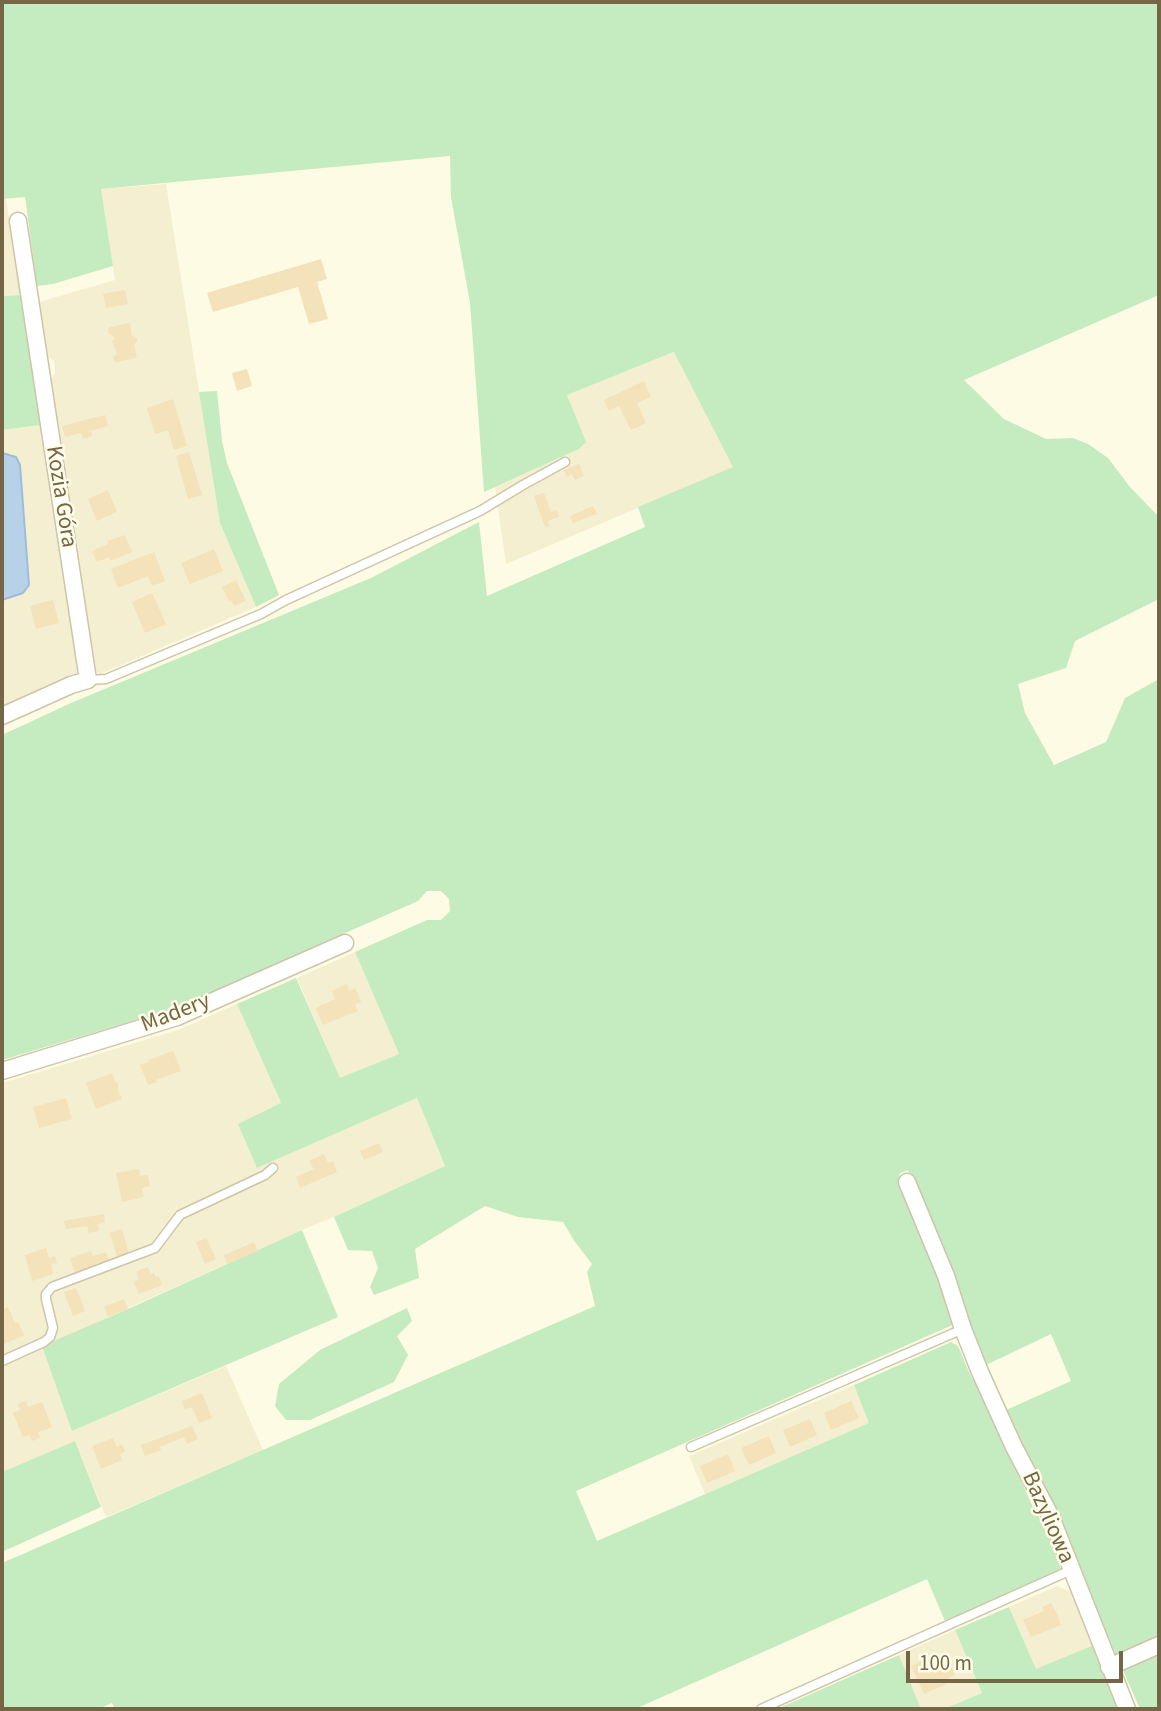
<!DOCTYPE html>
<html>
<head>
<meta charset="utf-8">
<style>
  body { margin:0 }
  #map { position:relative; width:1161px; height:1711px; overflow:hidden; background:#fdfbe3; font-family:"Source Sans 3",sans-serif }
  canvas { display:block }
  .frame { position:absolute; inset:0; border:4px solid #766648; pointer-events:none }
  .scale { position:absolute; left:906px; top:1651px; width:217px; height:32px; box-sizing:border-box; border:4px solid #766648; border-top:0; padding-left:9px; font-size:21px; line-height:24px; white-space:nowrap; color:#766648; -webkit-text-stroke:5px #fffdea; paint-order:stroke }
</style>
</head>
<body>
<div id="map">
<canvas width="1161" height="1711"></canvas>
<div class="frame"></div>
<div class="scale">100 m</div>
</div>
<script>
const context = document.querySelector('canvas').getContext('2d');
context.lineJoin = 'round';
function paint(path, color) {
  context.fillStyle = color;
  context.fill(path, 'evenodd');
}
function toPath(rows) {
  const path = new Path2D();
  for (const r of rows) {
    path.moveTo(r[0], r[1]);
    for (let i = 2; i < r.length; i += 2) path.lineTo(r[i], r[i + 1]);
  }
  return path;
}
function stroke(path, color, width, dash) {
  context.strokeStyle = color;
  context.lineWidth = width;
  context.lineCap = dash ? 'butt' : 'round';
  context.setLineDash(dash || []);
  context.stroke(path);
}
function write(font, color, halo, rows, align = 'center') {
  context.font = font + ' "Source Sans 3",sans-serif';
  context.lineWidth = 5;
  context.setLineDash([]);
  context.textBaseline = 'middle';
  context.strokeStyle = halo;
  context.fillStyle = color;
  for (const [text, x, y, turn = 0] of rows) {
    context.save();
    context.translate(x, y);
    context.rotate((+turn || 0) * Math.PI / 180);
    context.textAlign = isNaN(turn) ? turn : align;
    if (halo) context.strokeText(text, 0, 0);
    context.fillText(text, 0, 0);
    context.restore();
  }
}
const residential = toPath([
  [166,184,220,523,256,607,100,674,96,672,75,552,78,547,75,535,71,533,51,380,55,373,54,361,47,356,39,302,115,280,101,189],
  [2,199,6,199,21,295,2,296],
  [675,352,734,467,506,564,495,487,579,449,585,442,567,395],
  [40,425,79,674,2,709,2,430],
  [355,952,399,1054,340,1079,297,978],
  [237,1004,281,1104,257,1168,417,1098,445,1166,334,1217,302,1230,108,1317,72,1431,226,1366,263,1450,106,1517,75,1441,2,1472,2,1083,178,1030],
  [854,1385,870,1423,705,1494,689,1456],
  [1057,1586,1071,1592,1094,1645,1036,1670,1009,1607],
  [955,1630,982,1693,944,1709,921,1709,899,1655]
]);
const green = toPath([
  [2,2,1159,2,1159,295,964,380,1004,419,1046,439,1073,438,1088,444,1108,458,1130,487,1159,517,1159,599,1075,641,1066,668,1018,684,1025,713,1054,765,1106,742,1125,698,1159,679,1159,1709,1140,1709,1075,1561,1004,1411,1071,1381,1051,1334,984,1366,958,1286,908,1170,899,1174,933,1255,957,1323,576,1491,597,1541,869,1423,854,1385,951,1342,958,1346,972,1379,975,1378,1032,1505,1045,1527,1061,1569,945,1621,927,1579,635,1709,115,1709,112,1703,98,1709,2,1709,2,1563,595,1306,587,1272,592,1264,575,1242,563,1222,518,1217,485,1206,415,1249,419,1278,374,1295,370,1287,378,1268,372,1251,348,1250,334,1217,445,1166,417,1098,257,1168,238,1124,281,1103,237,1004,296,978,340,1078,399,1054,355,952,427,920,441,920,450,911,449,899,441,891,427,891,418,901,189,1002,166,1011,2,1060,2,735,71,703,371,578,479,522,487,596,645,527,638,507,733,467,674,352,567,395,586,442,579,449,484,492,470,303,451,197,450,156,101,189,113,266,53,284,37,286,25,197,2,199],
  [21,295,40,425,2,430,2,296],
  [217,391,222,441,227,463,279,595,256,607,220,523,199,392],
  [302,1230,338,1317,72,1431,42,1346,128,1309],
  [407,1308,412,1321,397,1336,408,1355,394,1382,310,1420,286,1420,275,1406,279,1384,320,1350],
  [75,1441,101,1507,2,1552,2,1472],
  [1009,1607,1036,1669,1094,1645,1119,1702,1118,1709,944,1709,982,1693,955,1630],
  [899,1655,921,1709,777,1709]
]);
const water = toPath([
  [2,453,16,457,20,465,29,585,23,593,2,600,2,453]
]);
const building = toPath([
  [321,259,327,279,317,282,328,319,309,324,298,287,213,312,207,293],
  [125,290,128,304,106,308,103,294],
  [130,323,132,336,137,338,137,341,134,345,137,358,117,362,114,360,113,357,117,354,112,341,114,340,113,335,109,334,108,330,110,327],
  [247,369,252,386,237,391,232,373],
  [644,381,651,397,637,403,646,423,631,430,619,406,609,411,604,400],
  [173,399,187,446,174,450,168,430,155,434,147,408],
  [105,415,108,426,91,431,92,436,83,439,81,433,65,437,62,426],
  [189,452,202,495,188,499,176,456],
  [579,464,584,476,575,480,572,474,567,477,564,470],
  [108,490,117,512,97,521,88,499],
  [544,493,551,512,557,510,559,517,548,521,549,526,545,527,534,496],
  [593,506,597,514,573,523,570,516],
  [125,535,132,552,111,561,109,557,97,562,92,551,108,544,107,541],
  [214,549,223,571,190,584,181,563],
  [154,552,165,581,152,586,148,576,118,588,111,569],
  [236,580,246,601,234,606,231,600,229,601,222,587],
  [152,593,166,624,145,633,132,602],
  [53,600,59,623,36,629,30,606],
  [347,984,349,991,355,988,358,994,361,1002,355,1005,358,1011,323,1025,316,1008,335,999,332,991],
  [173,1051,181,1071,156,1080,157,1082,148,1085,140,1065,149,1062,148,1060],
  [112,1073,115,1082,118,1083,118,1090,122,1099,96,1109,86,1083],
  [66,1098,72,1119,39,1128,33,1107],
  [379,1143,383,1152,364,1160,360,1151],
  [324,1154,328,1163,333,1161,337,1172,300,1188,296,1177,314,1169,309,1161],
  [139,1169,140,1176,148,1175,150,1186,142,1188,144,1197,122,1202,116,1173],
  [104,1214,105,1223,98,1224,99,1231,89,1233,87,1226,66,1229,64,1221],
  [122,1229,129,1254,117,1257,110,1233],
  [206,1238,216,1259,205,1264,196,1242],
  [254,1242,258,1251,227,1264,224,1255],
  [46,1248,49,1258,55,1256,57,1263,51,1265,53,1274,32,1281,25,1255],
  [91,1251,93,1256,106,1252,109,1260,95,1264,96,1267,75,1274,70,1258],
  [148,1267,151,1274,154,1273,156,1277,159,1276,162,1285,139,1294,134,1282,138,1280,137,1271],
  [76,1288,85,1311,73,1316,64,1292],
  [124,1299,128,1309,108,1317,104,1307],
  [8,1307,15,1323,18,1322,24,1335,2,1345,2,1310],
  [202,1393,212,1418,199,1423,192,1407,185,1410,182,1401],
  [26,1401,28,1407,42,1402,52,1427,38,1432,40,1438,32,1441,30,1435,23,1437,13,1413,20,1410,18,1404],
  [851,1401,859,1418,831,1430,824,1413],
  [810,1419,817,1435,790,1447,783,1430],
  [192,1426,198,1439,187,1444,184,1437,160,1447,161,1450,145,1456,141,1445],
  [769,1436,776,1453,749,1465,741,1448],
  [113,1438,117,1447,122,1444,125,1452,120,1454,122,1460,101,1469,92,1446],
  [728,1454,735,1471,707,1483,700,1466],
  [1051,1603,1059,1617,1058,1618,1061,1625,1031,1637,1023,1620,1044,1611,1042,1607],
  [946,1653,955,1675,944,1680,946,1684,924,1694,911,1666,929,1658,930,1660]
]);
const service = toPath([
  [88,680,106,679,261,614,286,600,480,511,523,485,565,462],
  [2,1361,44,1342,50,1337,53,1328,46,1299,46,1294,52,1287,155,1248,180,1215,265,1175,273,1168],
  [691,1447,963,1329],
  [761,1709,1071,1570]
]);
const minor = toPath([
  [2,716,71,685,88,680,18,221],
  [2,1071,177,1017,345,943],
  [907,1182,946,1276,963,1329,980,1372,1014,1447,1051,1517,1127,1709],
  [1109,1667,1159,1645]
]);
const streetNames = [
  ["Kozia Góra",60,497,81],
  ["Madery",176,1014,-21],
  ["Bazyliowa",1047,1518,66]
];
paint(residential, '#f5efd1');
paint(green, '#c5ebc1');
paint(water, '#b7d1e7');
stroke(water, '#9dbdd9', 2);
paint(building, '#f3e2ba');
stroke(service, '#cec5a9', 11);
stroke(minor, '#cec5a9', 19);
stroke(service, '#fff', 8);
stroke(minor, '#fff', 16);
write('23px', '#766648', '#fffdea', streetNames);
</script>
</body>
</html>
